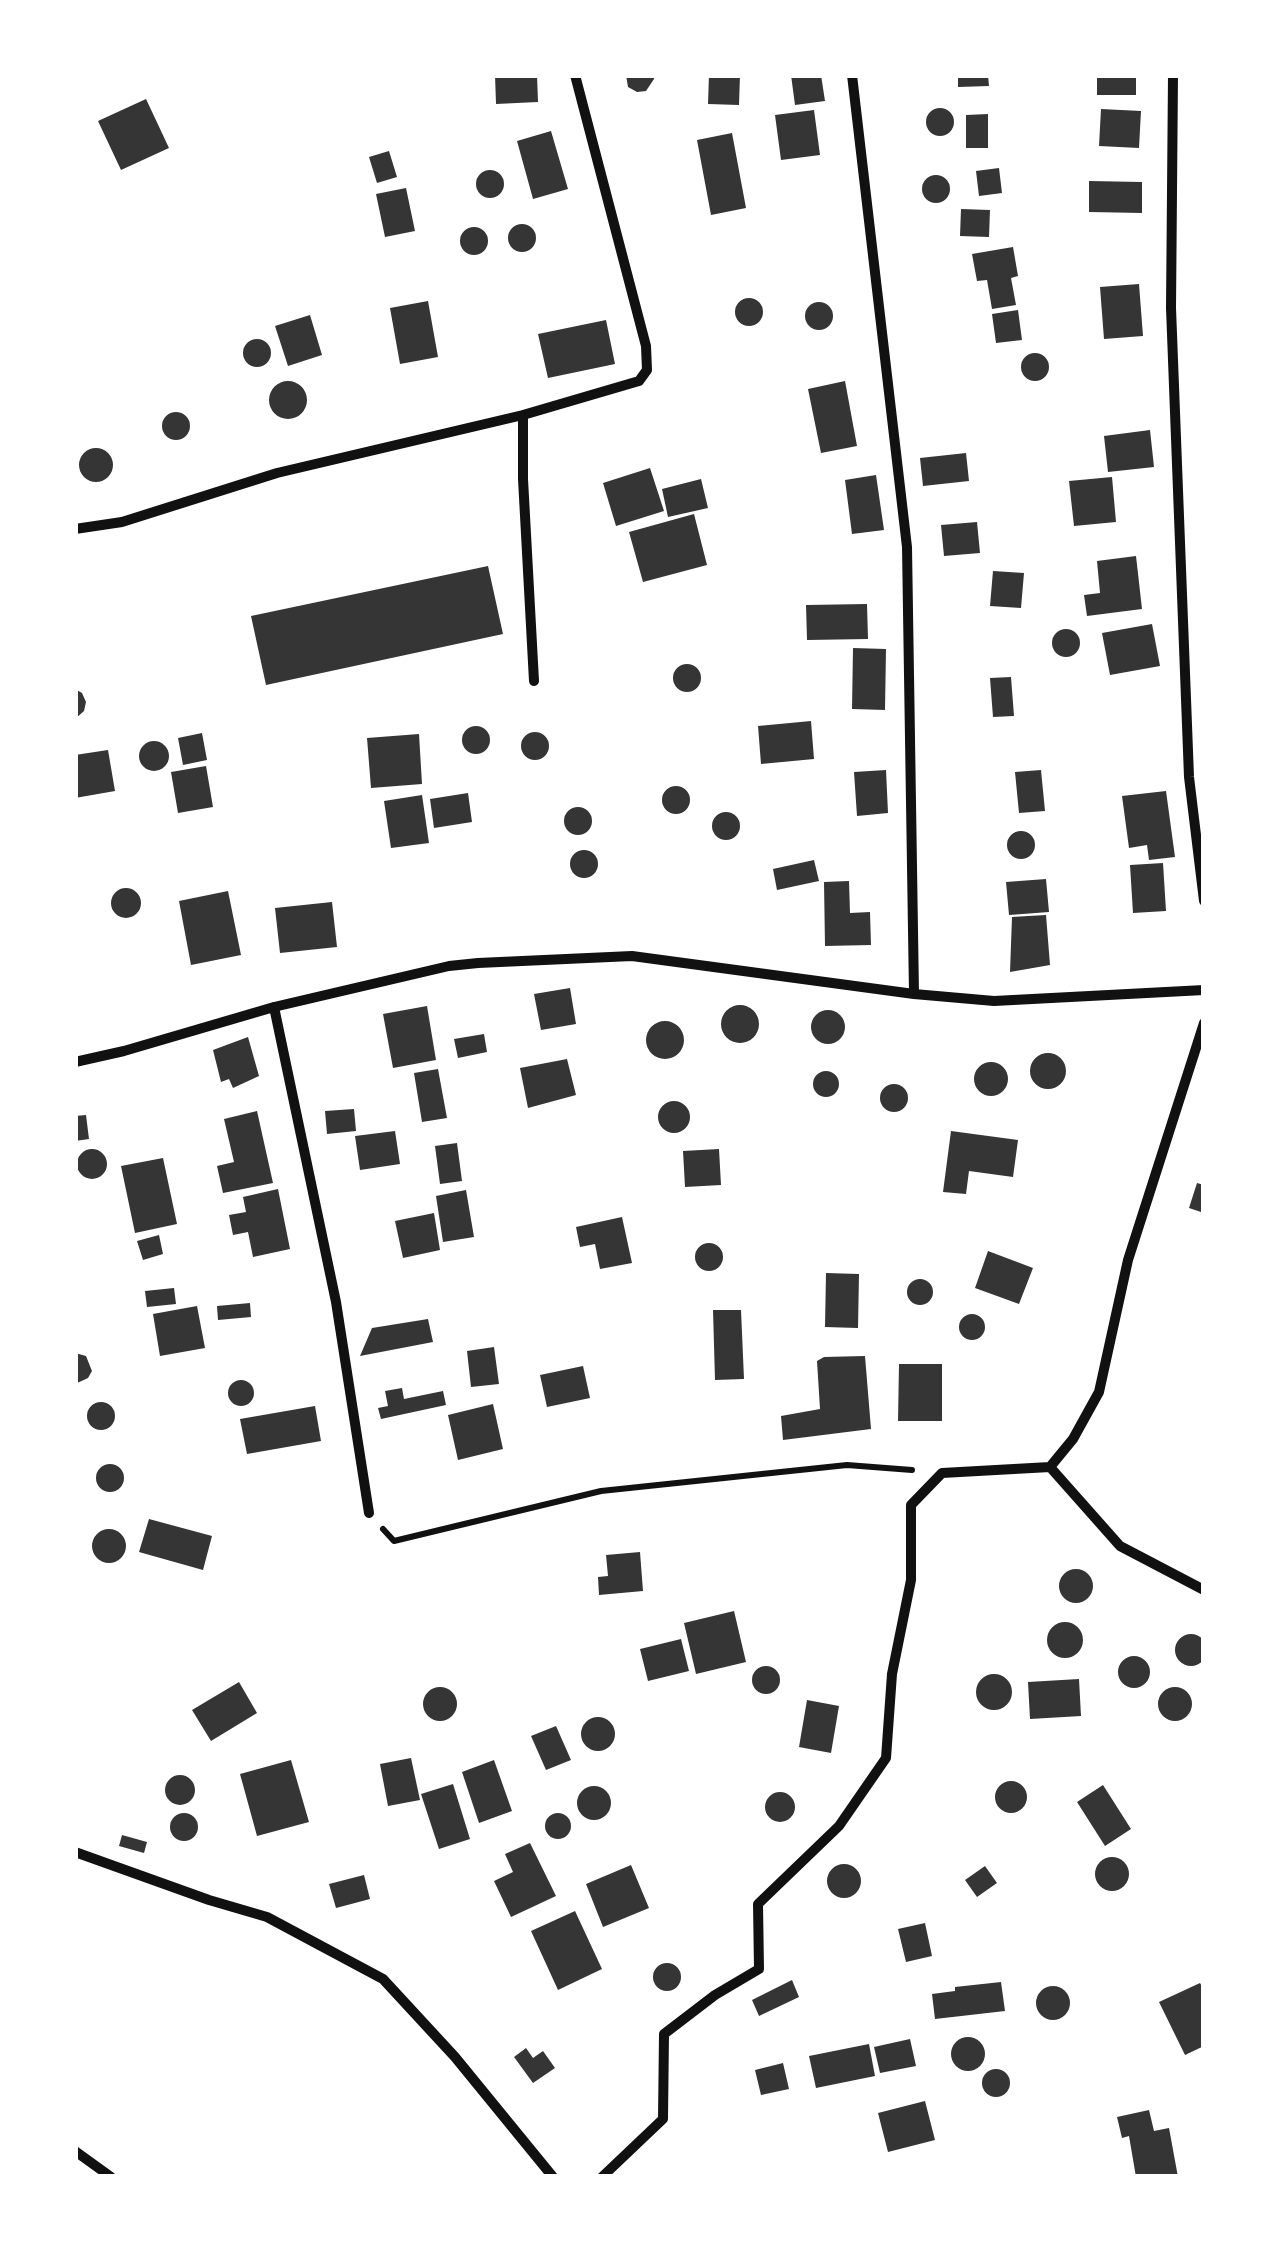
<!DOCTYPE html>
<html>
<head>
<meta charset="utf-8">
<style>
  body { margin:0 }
  #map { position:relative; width:1279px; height:2252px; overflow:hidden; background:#fff; font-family:Raleway,sans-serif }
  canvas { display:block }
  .frame { position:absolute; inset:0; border:78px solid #fff; pointer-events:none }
</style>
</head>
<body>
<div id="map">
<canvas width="1279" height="2252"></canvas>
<div class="frame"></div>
</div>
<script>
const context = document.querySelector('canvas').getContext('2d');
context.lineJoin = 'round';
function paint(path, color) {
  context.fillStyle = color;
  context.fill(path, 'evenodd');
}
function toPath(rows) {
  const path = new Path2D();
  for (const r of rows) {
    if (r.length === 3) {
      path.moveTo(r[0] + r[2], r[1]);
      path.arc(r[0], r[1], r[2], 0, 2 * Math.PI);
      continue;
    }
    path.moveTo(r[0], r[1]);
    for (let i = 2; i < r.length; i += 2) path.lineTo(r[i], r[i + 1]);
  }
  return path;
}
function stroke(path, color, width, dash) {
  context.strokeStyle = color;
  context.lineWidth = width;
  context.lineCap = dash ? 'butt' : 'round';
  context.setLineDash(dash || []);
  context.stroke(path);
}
const building = toPath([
  [495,75,537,75,538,102,496,104],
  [626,75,654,75,654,79,646,91,637,92,628,87],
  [709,75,740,75,739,105,708,104],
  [791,75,821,75,825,101,795,105],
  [958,75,988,75,989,86,958,87],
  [1097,75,1136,75,1136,95,1097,95],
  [146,99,169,148,121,170,98,121],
  [940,122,14],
  [1101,109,1141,111,1139,148,1099,146],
  [814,110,820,155,781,160,775,115],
  [988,114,988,148,966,148,966,115],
  [551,131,568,189,533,199,517,141],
  [732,133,746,208,711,215,697,140],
  [389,151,397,177,377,183,369,157],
  [999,168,1002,193,979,196,976,171],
  [490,184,14],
  [936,189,14],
  [1089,181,1142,182,1142,213,1089,212],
  [406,188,415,231,385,237,376,194],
  [961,209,990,210,989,237,960,236],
  [522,238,14],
  [474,241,14],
  [1013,247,1018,276,1011,278,1016,305,992,309,987,280,977,281,972,254],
  [1139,284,1143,336,1104,339,1100,287],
  [749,312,14],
  [428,301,438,357,400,364,390,308],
  [819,316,14],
  [1018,310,1022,340,996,343,992,314],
  [310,315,322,355,288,366,275,326],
  [606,320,615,364,548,378,538,334],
  [257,353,14],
  [1035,367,14],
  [845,381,857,446,821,453,808,389],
  [288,400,19],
  [176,426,14],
  [1150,430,1154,467,1108,472,1104,436],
  [96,465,17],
  [966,453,969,481,923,486,920,458],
  [650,468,664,511,616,526,603,483],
  [876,475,884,530,852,534,845,480],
  [1112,477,1116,522,1074,526,1069,481],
  [701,479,708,508,668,517,662,489],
  [694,514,707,565,643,582,629,532],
  [977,522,980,553,944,556,941,525],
  [1136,556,1142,609,1087,616,1084,595,1100,593,1097,561],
  [488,566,503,634,266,685,251,616],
  [993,571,1024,573,1021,608,990,606],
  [867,604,868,639,807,640,806,605],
  [1152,624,1160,666,1110,675,1102,633],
  [1066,643,14],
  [853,648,886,649,885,710,852,709],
  [687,678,14],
  [1011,677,1014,716,993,717,990,678],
  [75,689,82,693,86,702,84,711,75,719],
  [811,721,814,759,761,764,758,726],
  [476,740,14],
  [535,746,14],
  [202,733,207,760,183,765,178,738],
  [419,734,422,784,371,788,367,738],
  [154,756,15],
  [108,750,115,791,75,798,75,755],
  [206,766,213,807,178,813,171,772],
  [886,770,888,813,857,816,854,772],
  [1041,770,1045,811,1019,813,1015,772],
  [676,800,14],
  [1166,791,1175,857,1149,860,1147,845,1129,848,1122,796],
  [468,793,472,822,434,828,430,799],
  [422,795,429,843,391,848,384,801],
  [578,821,14],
  [726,826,14],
  [1021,845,14],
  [584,864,14],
  [814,860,819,881,777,890,773,869],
  [1163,863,1166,911,1133,913,1130,865],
  [1046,879,1049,912,1009,915,1006,882],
  [849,881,850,913,870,912,871,945,825,946,824,882],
  [126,903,15],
  [228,891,241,955,191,965,179,901],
  [332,902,337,947,280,953,275,908],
  [1046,915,1050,965,1010,972,1012,917],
  [570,988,576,1024,541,1030,534,994],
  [740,1024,19],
  [427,1006,436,1060,393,1068,383,1014],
  [828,1027,17],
  [665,1040,19],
  [484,1034,487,1052,458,1058,454,1039],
  [248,1037,259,1076,233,1088,229,1079,221,1082,213,1050],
  [1048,1071,18],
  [567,1059,576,1095,528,1108,520,1068],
  [991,1079,17],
  [438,1069,447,1118,422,1122,414,1073],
  [826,1084,13],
  [894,1098,14],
  [674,1117,16],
  [354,1109,356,1131,327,1134,325,1111],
  [257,1111,273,1183,223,1193,217,1166,234,1162,224,1119],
  [86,1115,89,1139,75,1141,75,1116],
  [395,1131,400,1164,360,1170,355,1136],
  [951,1131,1018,1140,1013,1177,969,1171,966,1194,943,1192],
  [457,1143,462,1181,440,1184,435,1146],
  [92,1164,15],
  [719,1149,721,1185,685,1187,683,1151],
  [163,1158,177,1224,135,1233,121,1166],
  [1197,1183,1204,1185,1204,1213,1189,1208],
  [278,1189,290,1249,253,1257,248,1232,233,1235,229,1215,246,1212,243,1197],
  [466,1190,474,1237,443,1242,436,1196],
  [434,1213,440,1250,403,1258,395,1221],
  [622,1217,632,1263,600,1269,595,1244,580,1247,576,1227],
  [159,1235,163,1254,143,1260,137,1241],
  [709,1257,14],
  [988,1251,1033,1268,1019,1304,975,1288],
  [826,1273,859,1274,858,1328,825,1327],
  [920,1292,13],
  [174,1288,176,1304,147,1307,145,1291],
  [250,1303,251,1317,218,1320,217,1306],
  [197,1306,205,1348,160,1356,153,1314],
  [713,1310,741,1310,744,1379,715,1380],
  [972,1327,13],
  [428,1319,433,1342,360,1356,372,1328],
  [494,1347,499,1384,471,1387,467,1351],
  [75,1353,86,1356,92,1371,88,1378,75,1384],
  [865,1356,871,1429,783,1440,781,1416,820,1409,817,1361,824,1357],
  [899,1364,942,1364,942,1421,898,1421],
  [583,1366,590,1398,547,1407,540,1375],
  [241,1393,13],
  [402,1388,404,1399,443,1391,446,1405,381,1419,378,1408,388,1406,385,1391],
  [101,1416,14],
  [493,1404,503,1449,458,1460,448,1415],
  [315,1406,321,1441,247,1454,240,1419],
  [110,1478,14],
  [149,1519,212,1536,203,1570,139,1552],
  [109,1546,17],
  [640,1552,643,1591,599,1595,598,1577,608,1576,606,1555],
  [1076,1586,17],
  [734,1611,746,1662,696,1674,684,1623],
  [1065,1640,18],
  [1191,1650,16],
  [681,1639,689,1671,648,1681,640,1649],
  [1134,1672,16],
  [766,1680,14],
  [994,1692,18],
  [1079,1679,1081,1716,1030,1719,1028,1682],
  [239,1682,257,1713,211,1741,192,1710],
  [440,1704,17],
  [1175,1704,17],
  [807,1700,839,1706,831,1753,799,1747],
  [598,1734,17],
  [556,1726,571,1760,546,1770,531,1736],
  [411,1758,420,1800,388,1806,380,1764],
  [291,1760,309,1822,257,1836,240,1774],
  [494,1760,512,1811,479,1823,462,1772],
  [180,1790,15],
  [1011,1797,16],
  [453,1784,470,1839,439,1849,421,1794],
  [1103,1785,1131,1829,1105,1846,1077,1802],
  [594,1803,17],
  [780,1807,15],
  [184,1827,14],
  [558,1826,13],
  [122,1835,147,1842,144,1853,119,1846],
  [530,1843,556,1896,511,1917,494,1881,513,1872,505,1854],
  [1112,1874,17],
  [844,1881,17],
  [631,1865,649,1908,603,1927,586,1884],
  [985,1866,997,1883,977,1897,965,1880],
  [364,1875,370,1899,336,1908,329,1884],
  [575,1911,602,1969,558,1990,531,1931],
  [925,1923,932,1956,906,1962,898,1929],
  [667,1977,14],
  [792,1980,799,1997,759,2016,752,2000],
  [1001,1982,1005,2011,935,2019,932,1994,955,1991,955,1987],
  [1200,1983,1204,1990,1204,2046,1185,2055,1159,2002],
  [1053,2003,17],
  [968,2054,17],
  [910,2039,916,2066,880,2073,874,2047],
  [869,2044,875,2076,816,2088,809,2056],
  [526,2048,533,2058,543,2051,555,2068,533,2083,514,2057],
  [783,2063,789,2089,761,2095,755,2070],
  [996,2083,14],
  [925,2101,935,2140,888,2152,878,2113],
  [1149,2110,1154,2131,1169,2128,1178,2177,1136,2177,1129,2136,1122,2138,1117,2117]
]);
const path = toPath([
  [383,1529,394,1541,601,1491,847,1465,912,1470]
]);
const minor = toPath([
  [852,75,907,547,914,994],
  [1173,75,1171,308,1189,777,1204,901],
  [523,415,523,479,534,681],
  [75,529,122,522,277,473,523,415,639,381,647,370,646,346,575,75],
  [274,1007,336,1302,369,1513],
  [75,1062,124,1051,274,1007,449,966,478,963,632,956,914,994,994,1001,1204,990],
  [1050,1467,1120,1546,1204,1590],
  [75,1852,209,1900,267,1917,383,1979,455,2057,553,2177],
  [75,2151,111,2177],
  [602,2177,663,2119,664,2034,715,1995,759,1969,758,1904,839,1826,886,1758,892,1674,911,1580,911,1505,942,1473,1050,1467,1073,1439,1099,1392,1128,1260,1204,1023]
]);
paint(building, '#353535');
stroke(path, '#111', 6);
stroke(minor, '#111', 10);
</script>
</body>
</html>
